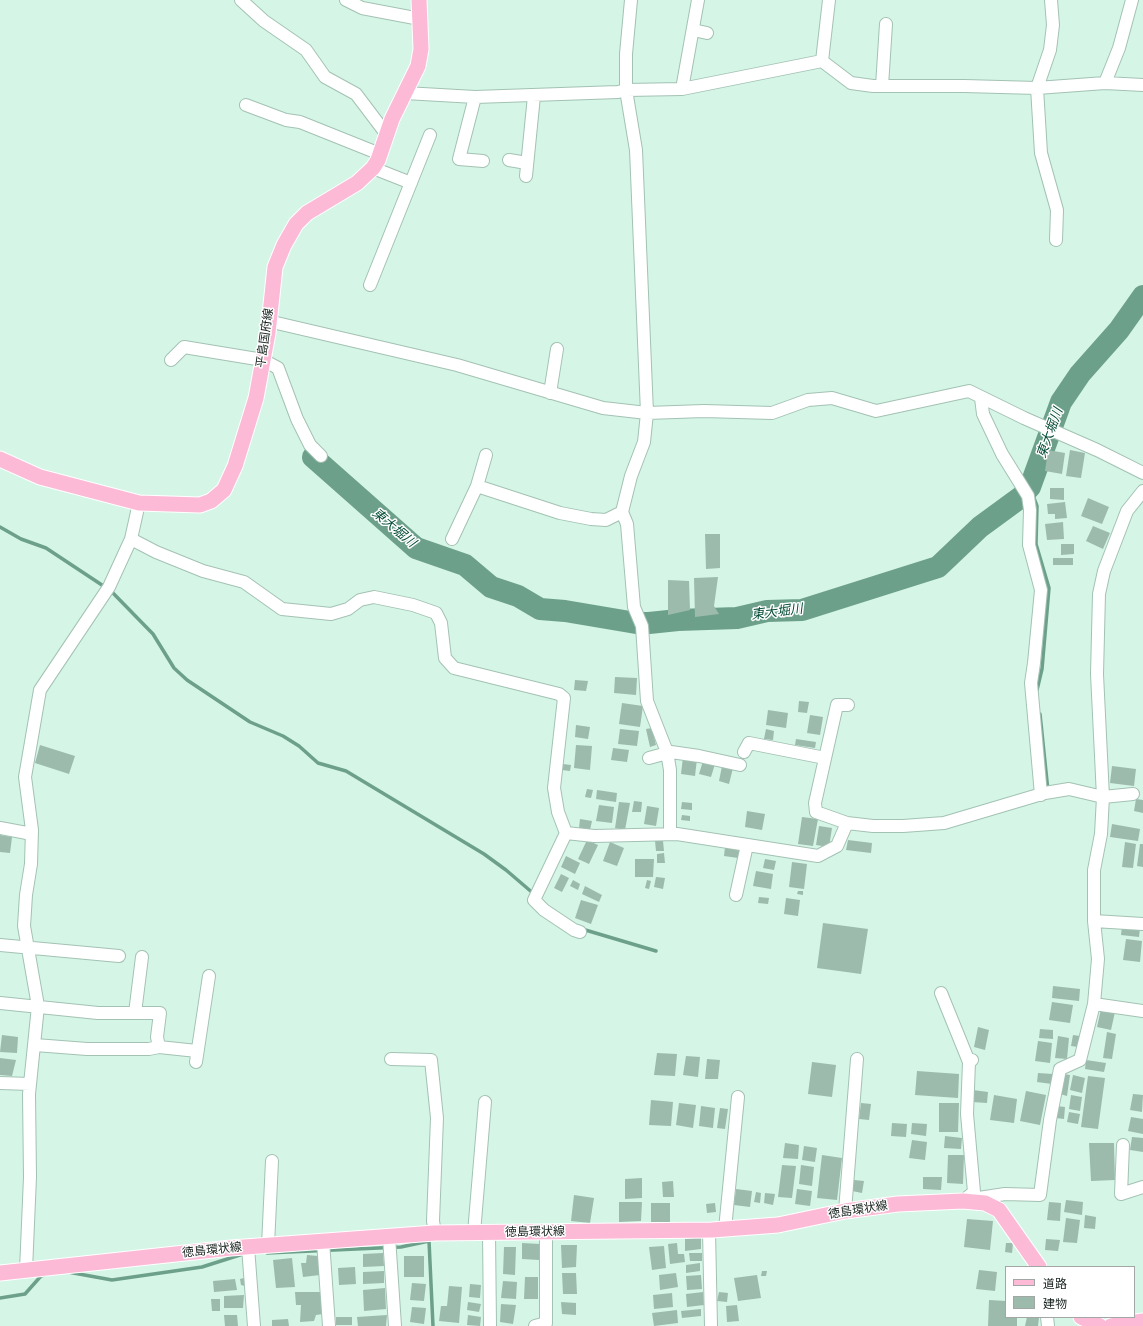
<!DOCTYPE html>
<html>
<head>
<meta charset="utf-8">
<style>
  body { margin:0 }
  #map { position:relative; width:1143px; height:1326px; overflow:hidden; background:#d5f5e6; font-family:Cabin,"Noto Sans JP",sans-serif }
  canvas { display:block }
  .legend { position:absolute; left:1005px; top:1266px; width:130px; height:52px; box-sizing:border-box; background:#fff; border:1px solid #a2a6a4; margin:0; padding:5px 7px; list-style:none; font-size:12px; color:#16211c }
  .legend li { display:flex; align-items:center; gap:8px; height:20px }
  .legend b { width:20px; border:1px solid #a2a6a4 }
</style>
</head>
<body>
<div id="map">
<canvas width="1143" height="1326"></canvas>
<ul class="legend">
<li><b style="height:5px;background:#fdbad6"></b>道路</li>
<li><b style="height:11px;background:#9cbbad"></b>建物</li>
</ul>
</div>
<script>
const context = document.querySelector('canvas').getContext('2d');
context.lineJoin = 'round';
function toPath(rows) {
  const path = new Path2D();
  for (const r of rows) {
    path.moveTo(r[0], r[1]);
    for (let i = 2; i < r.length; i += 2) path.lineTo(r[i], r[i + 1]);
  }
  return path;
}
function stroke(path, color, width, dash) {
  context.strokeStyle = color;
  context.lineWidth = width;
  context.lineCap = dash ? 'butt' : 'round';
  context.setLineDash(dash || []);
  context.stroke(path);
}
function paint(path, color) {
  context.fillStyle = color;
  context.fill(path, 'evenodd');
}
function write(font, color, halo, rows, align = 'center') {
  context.font = font + ' Cabin,"Noto Sans JP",sans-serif';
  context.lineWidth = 3;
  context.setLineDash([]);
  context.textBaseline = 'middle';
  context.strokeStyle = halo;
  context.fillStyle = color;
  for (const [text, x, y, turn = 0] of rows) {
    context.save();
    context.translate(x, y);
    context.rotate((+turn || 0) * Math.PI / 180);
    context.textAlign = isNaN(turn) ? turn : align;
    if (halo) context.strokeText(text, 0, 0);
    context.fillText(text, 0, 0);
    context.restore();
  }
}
const stream = toPath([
  [1030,487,1037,506,1036,544,1049,588,1042,669,1037,690],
  [0,527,21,539,46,548,111,591,153,634,174,668,187,680,250,722,283,736,299,746,318,763,346,771,484,854,506,870,534,894],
  [1040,714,1048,791],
  [582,929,656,951],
  [267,1253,401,1247,429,1241,433,1326],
  [68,1272,112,1280,202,1267,243,1254],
  [0,1298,25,1294,41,1276,44,1275]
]);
const river = toPath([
  [313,457,416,548,465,565,491,587,518,596,540,609,565,611,636,623,649,623,678,620,737,618,767,611,802,610,938,567,980,527,1021,497,1030,487,1061,402,1080,374,1119,330,1143,296]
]);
const building = toPath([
  [1048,450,1065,453,1062,474,1045,471],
  [1070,450,1085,453,1081,478,1066,476],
  [1050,488,1064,488,1064,500,1050,499],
  [1088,498,1109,507,1102,524,1081,516],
  [1065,502,1067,518,1055,519,1055,514,1048,514,1047,504],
  [1063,522,1064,539,1047,540,1045,524],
  [1093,526,1110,533,1103,549,1086,541],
  [705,534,720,534,720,568,706,569],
  [1061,544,1074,544,1074,554,1061,555],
  [1053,558,1073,558,1073,565,1053,565],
  [718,577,714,606,719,614,695,617,694,578],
  [668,580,689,581,690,610,668,615],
  [615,677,637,678,636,695,614,693],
  [575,680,588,681,586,691,574,690],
  [799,701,809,702,807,713,798,712],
  [622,703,643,706,640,727,619,724],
  [768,710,788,713,786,728,766,725],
  [810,715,823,717,820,735,807,733],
  [576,725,590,727,588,739,575,737],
  [652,728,656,745,650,747,646,729],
  [620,729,639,731,637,746,618,744],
  [766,729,774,731,773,740,764,739],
  [796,739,816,742,815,748,795,745],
  [40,745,75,756,69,774,35,763],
  [576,745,592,746,590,770,574,768],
  [613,748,629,750,627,762,611,760],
  [683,757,697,759,695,776,681,774],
  [703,761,715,764,711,777,699,774],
  [563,764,571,765,570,771,562,770],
  [722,766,733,768,729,784,719,781],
  [1112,766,1136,769,1134,786,1110,783],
  [587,789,593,790,591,798,585,797],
  [597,790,617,793,616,802,596,799],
  [1136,799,1143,800,1143,813,1134,811],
  [634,801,642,802,641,812,632,812],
  [619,802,630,803,625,830,615,828],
  [682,802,692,803,692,810,681,809],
  [599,805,614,807,612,823,596,821],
  [647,806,659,808,656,826,644,824],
  [747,811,765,814,762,830,745,827],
  [682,815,690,816,690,821,681,820],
  [802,817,818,819,813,846,798,844],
  [580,819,592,821,590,830,579,828],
  [1112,824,1140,829,1138,841,1110,837],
  [819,826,832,828,829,847,816,845],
  [0,835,12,837,10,853,0,852],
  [587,840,598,845,589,864,578,859],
  [848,840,872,843,871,853,846,850],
  [655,841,663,841,664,851,656,851],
  [610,842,624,848,617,866,603,861],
  [1125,842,1136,844,1133,868,1122,867],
  [1140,844,1143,844,1143,867,1137,866],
  [725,847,740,849,738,858,724,856],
  [664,853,665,863,657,863,657,854],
  [566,856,580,863,575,874,561,867],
  [635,859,654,859,653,877,635,877],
  [765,859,776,861,774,870,763,868],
  [792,862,807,864,804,889,789,887],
  [756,871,773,874,771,889,753,886],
  [561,874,569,878,562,892,554,888],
  [656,877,665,878,663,889,654,887],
  [573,880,580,884,578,890,570,886],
  [647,880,651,881,649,889,645,888],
  [585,886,602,895,599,902,582,894],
  [798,891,803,891,803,895,797,894],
  [759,897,769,898,768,904,758,903],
  [786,898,800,900,798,916,784,914],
  [581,900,598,905,591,924,575,918],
  [823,923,868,929,861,974,817,968],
  [1122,926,1140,928,1139,937,1121,935],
  [1126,939,1142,941,1140,962,1123,960],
  [1053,986,1080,989,1079,1001,1052,998],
  [1052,1002,1073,1005,1070,1023,1049,1020],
  [1101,1009,1115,1012,1111,1030,1097,1027],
  [978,1027,989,1030,985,1050,974,1047],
  [1040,1029,1053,1030,1053,1039,1039,1038],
  [1107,1032,1116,1034,1112,1059,1103,1058],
  [2,1035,18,1037,17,1053,0,1052],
  [1073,1035,1080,1036,1078,1047,1071,1046],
  [1058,1036,1069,1038,1067,1059,1055,1058],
  [1038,1041,1052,1043,1050,1063,1035,1061],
  [657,1053,677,1054,675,1076,654,1075],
  [686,1056,700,1057,698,1077,683,1075],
  [0,1058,16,1060,12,1076,0,1075],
  [707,1059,720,1060,718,1079,705,1079],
  [1086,1060,1106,1063,1104,1072,1085,1069],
  [812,1062,836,1065,832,1097,808,1094],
  [917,1071,959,1074,958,1098,915,1095],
  [1038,1073,1053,1074,1052,1084,1037,1082],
  [1063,1074,1070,1075,1067,1096,1060,1094],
  [1073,1075,1085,1078,1082,1093,1070,1090],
  [1088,1076,1105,1078,1098,1129,1081,1127],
  [973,1090,988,1092,987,1103,972,1102],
  [1026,1091,1046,1095,1040,1125,1020,1121],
  [1133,1094,1143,1095,1142,1112,1130,1110],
  [994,1095,1017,1099,1014,1123,990,1120],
  [1071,1095,1082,1097,1080,1111,1069,1109],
  [651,1100,673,1102,671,1126,649,1125],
  [679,1103,696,1105,693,1128,676,1125],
  [861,1103,871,1104,869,1120,859,1119],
  [939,1103,959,1103,958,1132,939,1132],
  [701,1106,715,1108,713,1128,699,1126],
  [1057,1106,1065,1107,1064,1119,1056,1118],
  [720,1108,728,1109,725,1129,717,1128],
  [1069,1112,1080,1114,1078,1124,1067,1122],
  [1131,1117,1143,1119,1143,1134,1128,1131],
  [892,1123,907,1124,906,1137,891,1136],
  [912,1123,927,1124,926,1136,911,1134],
  [945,1136,962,1138,961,1149,944,1148],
  [1132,1137,1143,1138,1143,1152,1130,1150],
  [912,1140,927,1142,925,1160,909,1158],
  [785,1143,799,1145,798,1159,783,1158],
  [1089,1143,1114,1143,1115,1180,1091,1181],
  [804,1146,817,1148,815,1162,802,1160],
  [822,1155,842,1158,837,1200,817,1198],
  [948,1155,964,1155,963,1184,947,1183],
  [782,1165,796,1166,792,1198,778,1197],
  [801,1165,814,1167,812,1186,799,1184],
  [923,1177,942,1177,941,1190,923,1189],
  [642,1178,642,1198,625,1199,625,1179],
  [854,1180,864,1181,862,1193,852,1191],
  [673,1181,674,1197,663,1197,662,1182],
  [736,1189,752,1191,750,1207,734,1205],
  [797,1189,812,1191,810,1206,795,1204],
  [756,1192,761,1193,760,1203,754,1202],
  [765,1193,775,1194,773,1205,764,1203],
  [574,1195,594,1198,590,1223,571,1221],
  [1066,1200,1083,1202,1082,1215,1064,1212],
  [619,1202,642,1202,641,1221,619,1222],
  [1049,1202,1061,1203,1060,1221,1047,1220],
  [651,1203,670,1203,670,1222,651,1222],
  [715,1203,716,1212,707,1213,706,1204],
  [1085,1215,1096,1217,1095,1229,1084,1228],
  [1066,1218,1080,1220,1077,1243,1063,1242],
  [967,1219,993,1221,990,1250,964,1247],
  [701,1237,701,1249,685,1251,685,1239],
  [1046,1239,1060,1240,1058,1251,1045,1250],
  [522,1243,540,1244,539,1260,522,1259],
  [677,1243,678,1254,684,1254,685,1262,670,1264,668,1244],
  [1006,1243,1013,1243,1012,1253,1005,1252],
  [561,1245,577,1245,576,1267,562,1268],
  [664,1246,666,1268,652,1270,649,1247],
  [504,1247,516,1247,515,1275,503,1274],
  [383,1253,384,1266,363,1267,363,1254],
  [689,1253,702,1253,702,1261,690,1261],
  [307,1255,318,1256,320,1275,303,1277,301,1263,306,1263],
  [404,1256,424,1256,424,1277,404,1277],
  [292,1258,295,1287,276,1288,273,1260],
  [700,1263,700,1271,686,1273,686,1265],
  [355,1267,356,1284,339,1285,338,1268],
  [979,1270,997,1272,995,1291,976,1289],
  [384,1271,384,1283,363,1284,363,1272],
  [762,1271,767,1271,766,1276,761,1276],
  [562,1273,576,1273,577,1294,563,1294],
  [676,1273,678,1287,660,1290,659,1275],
  [701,1275,702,1289,687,1290,686,1276],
  [757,1275,761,1298,738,1301,734,1278],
  [525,1277,538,1277,538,1299,524,1299],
  [244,1278,245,1286,241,1285,240,1279],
  [235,1279,237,1290,214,1292,213,1281],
  [503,1281,517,1282,516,1299,501,1298],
  [412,1283,426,1284,424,1301,410,1300],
  [470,1284,481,1285,480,1298,469,1297],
  [449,1286,462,1287,459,1323,439,1321,441,1306,447,1306],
  [385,1288,386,1309,364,1311,363,1290],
  [295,1292,320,1292,323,1314,316,1315,314,1321,300,1322,301,1305,296,1305],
  [703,1292,704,1305,687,1307,686,1294],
  [719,1292,728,1293,727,1302,717,1301],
  [672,1293,673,1307,654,1309,653,1295],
  [244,1295,243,1308,224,1308,224,1296],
  [211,1299,220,1299,220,1311,212,1311],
  [989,1300,1006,1301,1006,1317,1017,1317,1017,1326,988,1326],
  [468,1302,481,1304,479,1312,467,1310],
  [561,1302,576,1303,576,1315,562,1314],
  [501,1304,516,1305,513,1324,500,1322],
  [737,1305,739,1321,727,1322,726,1306],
  [412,1307,426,1308,424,1324,410,1322],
  [701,1309,701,1316,682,1318,681,1311],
  [677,1310,678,1323,654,1326,652,1313],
  [224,1315,237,1315,238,1326,225,1326],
  [387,1315,386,1326,358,1326,357,1317],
  [468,1315,481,1317,480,1326,467,1325],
  [336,1317,352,1317,352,1325,336,1325],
  [1027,1317,1039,1318,1038,1326,1025,1326],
  [288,1319,289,1326,272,1326,272,1320]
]);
const minor = toPath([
  [241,0,264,21,306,50,325,77,356,94,387,135],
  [346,0,362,8,420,19],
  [631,0,626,54,626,90,636,150,647,413,644,442,631,476,622,512,627,524,634,607,642,626,647,701,667,752,670,770,670,834],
  [1051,0,1053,25,1050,50,1037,88,1041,153,1057,210,1056,240],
  [693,30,707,33],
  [822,61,829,0],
  [1105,83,1143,85],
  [882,86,886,24],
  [682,89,698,0],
  [405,93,475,97,618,92,626,90,682,89,822,61,851,83,873,86,964,86,1037,88,1105,83,1119,48,1132,0],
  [475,97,459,159,483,161],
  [246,105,286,120,300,122,380,154],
  [509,160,527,163],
  [373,168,411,183],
  [526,176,534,96],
  [370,285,430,135],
  [268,321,457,365,603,408,647,413,704,411,772,413,808,400,832,398,876,411,969,391,1024,418,1097,450,1143,473],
  [171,360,184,347,263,360,278,368,297,419,310,445,321,456],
  [550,393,557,349],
  [981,398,983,414,1002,454,1028,496,1030,510,1029,545,1041,590,1034,663,1031,683,1041,795],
  [477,486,560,513,591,519,606,520,622,512],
  [131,539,156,552,203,571,244,582,282,609,331,614,348,609,360,600,374,597,413,605,436,613,441,623,445,658,454,668,559,694,564,698,554,788,558,812,566,833,594,836,677,834,818,856,837,846,847,823,873,826,903,826,944,823,1045,793,1069,789,1103,797,1133,794],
  [452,539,477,486,486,455],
  [744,752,749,743,825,758],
  [649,758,671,752,699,756,740,765],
  [847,823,816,812,815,803,837,705,848,705],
  [0,828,32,834],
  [566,833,534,900,544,910,574,930,580,932],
  [736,895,747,845],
  [1094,921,1143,924],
  [0,945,119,956],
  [941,993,969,1062,972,1060],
  [0,1003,98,1013,160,1013,157,1037,159,1047],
  [1094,1004,1143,1011],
  [135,1013,142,957],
  [35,1045,87,1049,149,1049,159,1047,197,1051],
  [391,1059,431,1060,437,1118,433,1221,435,1233],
  [196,1062,209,976],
  [0,1083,30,1084],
  [1123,1145,1121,1194,1143,1187],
  [972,1199,1005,1194,1040,1195,1050,1120,1060,1069,1080,1060,1094,1004,1098,959,1094,921,1094,870,1101,834,1103,797,1097,674,1099,594,1104,571,1127,511,1143,491],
  [963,1201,974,1192,967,1114,969,1062],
  [845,1211,857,1059],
  [725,1229,738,1097],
  [709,1231,711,1326],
  [474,1233,485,1102],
  [489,1233,490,1326],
  [389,1237,395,1326],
  [323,1241,329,1326],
  [268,1245,272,1161],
  [248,1247,254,1326],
  [26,1270,30,1177,29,1094,38,1006,24,926,26,895,31,864,32,830,25,777,40,690,109,587,131,539,139,503],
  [1047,1317,1048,1326],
  [535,1326,546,1323,546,1232]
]);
const major = toPath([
  [0,459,40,477,139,503,200,505,211,501,224,490,235,466,256,398,268,333,275,267,284,245,296,224,307,213,357,183,373,168,378,160,392,119,418,66,421,49,419,0],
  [0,1273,231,1248,435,1233,712,1230,778,1225,845,1211,898,1204,963,1201,985,1203,999,1210,1039,1267],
  [1081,1317,1100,1326],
  [1111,1326,1143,1321]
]);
const streetNames = [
  ["平島国府線",265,338,-82],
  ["徳島環状線",858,1210,-9],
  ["徳島環状線",535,1232,-1],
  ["徳島環状線",212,1250,-6]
];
const waterNames = [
  ["東大堀川",1050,433,-70],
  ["東大堀川",394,528,40],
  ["東大堀川",777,612,-7]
];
stroke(stream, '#6da08b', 3.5);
stroke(river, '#6da08b', 22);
paint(building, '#9cbbad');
stroke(minor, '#a3c2b4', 14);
stroke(major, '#fff', 17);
stroke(minor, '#fff', 12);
stroke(major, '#fdbad6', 15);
write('12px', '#16211c', '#fff', streetNames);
write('italic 13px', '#044c36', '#fff', waterNames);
</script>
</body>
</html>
